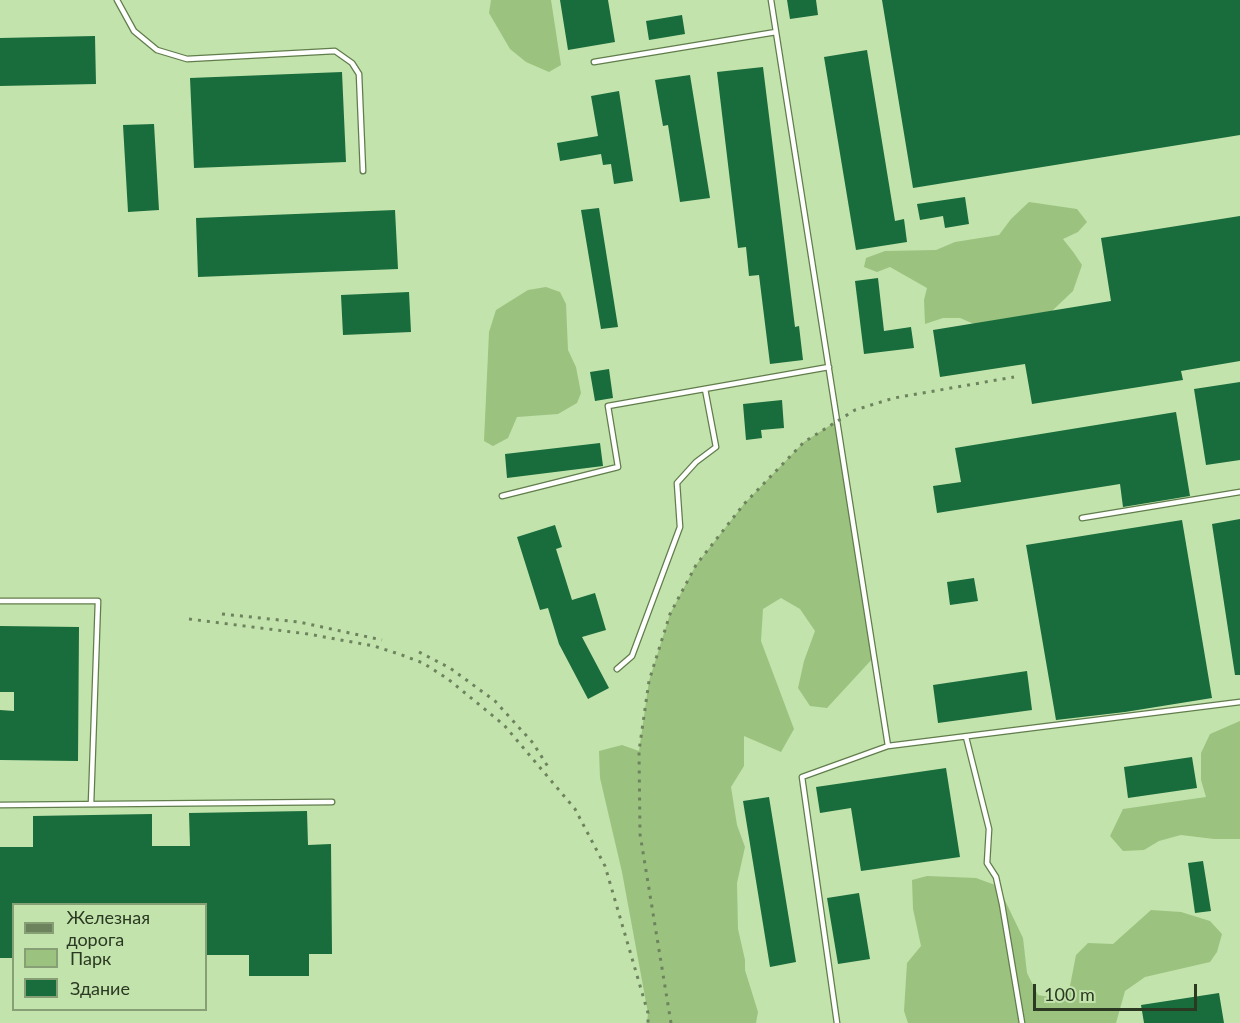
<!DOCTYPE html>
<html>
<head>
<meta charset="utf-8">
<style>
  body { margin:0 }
  #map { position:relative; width:1240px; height:1023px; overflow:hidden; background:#c2e3ac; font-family:Lato,sans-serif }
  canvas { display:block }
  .legend { position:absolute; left:12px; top:903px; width:195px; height:108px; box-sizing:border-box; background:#c2e3ac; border:2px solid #869f75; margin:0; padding:8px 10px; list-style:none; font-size:18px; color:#2b3822 }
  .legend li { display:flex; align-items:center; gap:12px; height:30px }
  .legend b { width:30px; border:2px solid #869f75 }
  .scale { position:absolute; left:1033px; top:984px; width:164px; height:27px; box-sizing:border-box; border:3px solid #2b3822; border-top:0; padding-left:8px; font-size:18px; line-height:21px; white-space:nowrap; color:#2b3822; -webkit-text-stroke:4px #c2e3ac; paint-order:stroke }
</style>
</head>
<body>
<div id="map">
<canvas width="1240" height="1023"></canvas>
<ul class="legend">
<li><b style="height:8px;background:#6d835e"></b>Железная дорога</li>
<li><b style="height:16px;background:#9bc27f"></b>Парк</li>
<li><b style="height:16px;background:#196c3c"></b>Здание</li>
</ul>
<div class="scale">100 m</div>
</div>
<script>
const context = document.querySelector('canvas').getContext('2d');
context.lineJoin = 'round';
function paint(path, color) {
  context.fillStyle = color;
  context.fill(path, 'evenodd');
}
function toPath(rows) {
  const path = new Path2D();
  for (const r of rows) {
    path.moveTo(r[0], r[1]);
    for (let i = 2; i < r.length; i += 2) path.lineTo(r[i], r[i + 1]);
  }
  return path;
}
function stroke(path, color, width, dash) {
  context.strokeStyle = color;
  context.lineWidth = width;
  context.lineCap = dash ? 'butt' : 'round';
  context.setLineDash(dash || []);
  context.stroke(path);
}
const green = toPath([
  [491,0,551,0,561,65,549,72,526,62,510,49,489,13],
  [1029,202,1077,209,1087,222,1078,232,1063,239,1074,253,1082,265,1073,291,1052,311,974,324,960,318,943,318,925,324,924,300,927,288,890,267,877,272,864,267,866,258,885,251,936,250,955,242,999,235,1011,219],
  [546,287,560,292,566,304,568,350,576,367,581,393,577,403,558,414,517,417,508,438,493,446,484,441,489,332,496,310,528,290],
  [837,421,874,657,827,708,810,706,798,688,804,661,815,631,800,609,781,598,763,609,761,641,794,729,781,752,744,736,744,766,731,787,737,825,745,847,737,883,738,929,745,960,745,970,758,1012,756,1023,647,1023,648,1013,622,872,600,778,599,751,622,745,639,751,649,681,670,614,696,565,744,504,804,442],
  [1240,721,1240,839,1214,839,1181,835,1159,841,1144,850,1123,851,1110,836,1123,809,1206,797,1201,780,1201,753,1210,734],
  [927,876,976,878,998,886,1023,938,1027,973,1038,995,1060,999,1070,986,1076,955,1088,943,1113,944,1151,910,1181,912,1210,921,1222,934,1217,952,1210,962,1145,977,1125,991,1116,1023,908,1023,904,1011,907,963,921,946,913,909,912,880]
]);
const building = toPath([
  [560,0,608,0,615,42,568,50],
  [787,0,816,0,818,15,790,19],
  [882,0,1240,0,1240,135,913,188],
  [682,15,685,34,649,40,646,21],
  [95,36,96,84,0,86,0,38],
  [867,50,895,221,904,219,907,242,856,250,824,57],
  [763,67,795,327,799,326,803,360,770,364,759,275,749,276,746,247,738,248,717,72],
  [342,72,346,162,194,168,190,78],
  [690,75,710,198,680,202,668,125,663,126,655,80],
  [619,91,633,181,614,184,611,164,603,165,601,154,560,161,557,143,598,136,591,96],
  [154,124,159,210,128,212,123,125],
  [965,197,969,224,945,228,943,216,920,220,917,204],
  [599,208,618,327,601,329,581,210],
  [395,210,398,269,198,277,196,218],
  [1240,216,1240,361,1181,371,1183,380,1032,404,1025,364,940,377,933,330,1111,301,1101,238],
  [878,278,884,331,911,327,914,348,864,354,855,281],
  [409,292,411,332,343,335,341,295],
  [609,369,613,398,595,401,590,372],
  [1240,382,1240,460,1206,465,1194,389],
  [782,400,784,428,761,430,762,438,746,440,743,404],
  [1176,412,1190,496,1123,507,1120,484,937,513,933,486,961,482,955,448],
  [600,443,603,466,507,478,505,454],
  [1240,519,1240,675,1235,675,1212,524],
  [1182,520,1212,698,1125,712,1056,720,1026,545],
  [555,525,562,547,556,549,572,600,595,593,606,630,582,637,609,688,588,699,559,644,548,608,540,610,517,537],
  [974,578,978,601,950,605,947,582],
  [0,626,79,627,78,761,0,760,0,710,14,711,14,692,0,692],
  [1027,671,1032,710,938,723,933,685],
  [1192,757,1197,788,1128,798,1124,767],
  [946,768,960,857,861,871,851,808,820,813,816,787],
  [769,797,796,962,770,967,743,801],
  [307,811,308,845,331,844,332,954,309,954,309,976,249,976,249,955,206,955,206,904,14,904,14,958,0,958,0,847,33,847,33,816,152,814,152,846,190,846,189,813],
  [1203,861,1211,911,1195,913,1188,863],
  [859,893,870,959,838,964,827,898],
  [1219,993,1224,1023,1144,1023,1141,1005]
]);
const lane = toPath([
  [117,0,134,31,157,50,187,59,335,51,352,63,359,74,363,171],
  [771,0,888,746,802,777,837,1023],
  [594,62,776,32],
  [502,496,618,467,608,406,829,367],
  [1082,518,1240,492],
  [0,601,98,601,91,804],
  [617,669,632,656,680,527,677,483,696,462,716,447,705,389],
  [966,737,989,829,987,863,996,877,1002,904,1022,1023],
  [888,746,1240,702],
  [0,805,332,802]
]);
const rail = toPath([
  [222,614,299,622,382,640],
  [189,619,308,634,374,646,399,654,423,663,448,679,504,725,575,809,605,866,648,1013,648,1023],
  [419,652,450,668,495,701,533,743,550,770],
  [671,1023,640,834,639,751,649,681,670,614,696,565,744,504,804,442,855,410,894,398,1014,377]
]);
paint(green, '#9bc27f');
paint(building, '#196c3c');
stroke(lane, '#607d4b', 7);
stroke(lane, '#fff', 4.5);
stroke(rail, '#6d835e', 3, [3, 6]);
</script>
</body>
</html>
